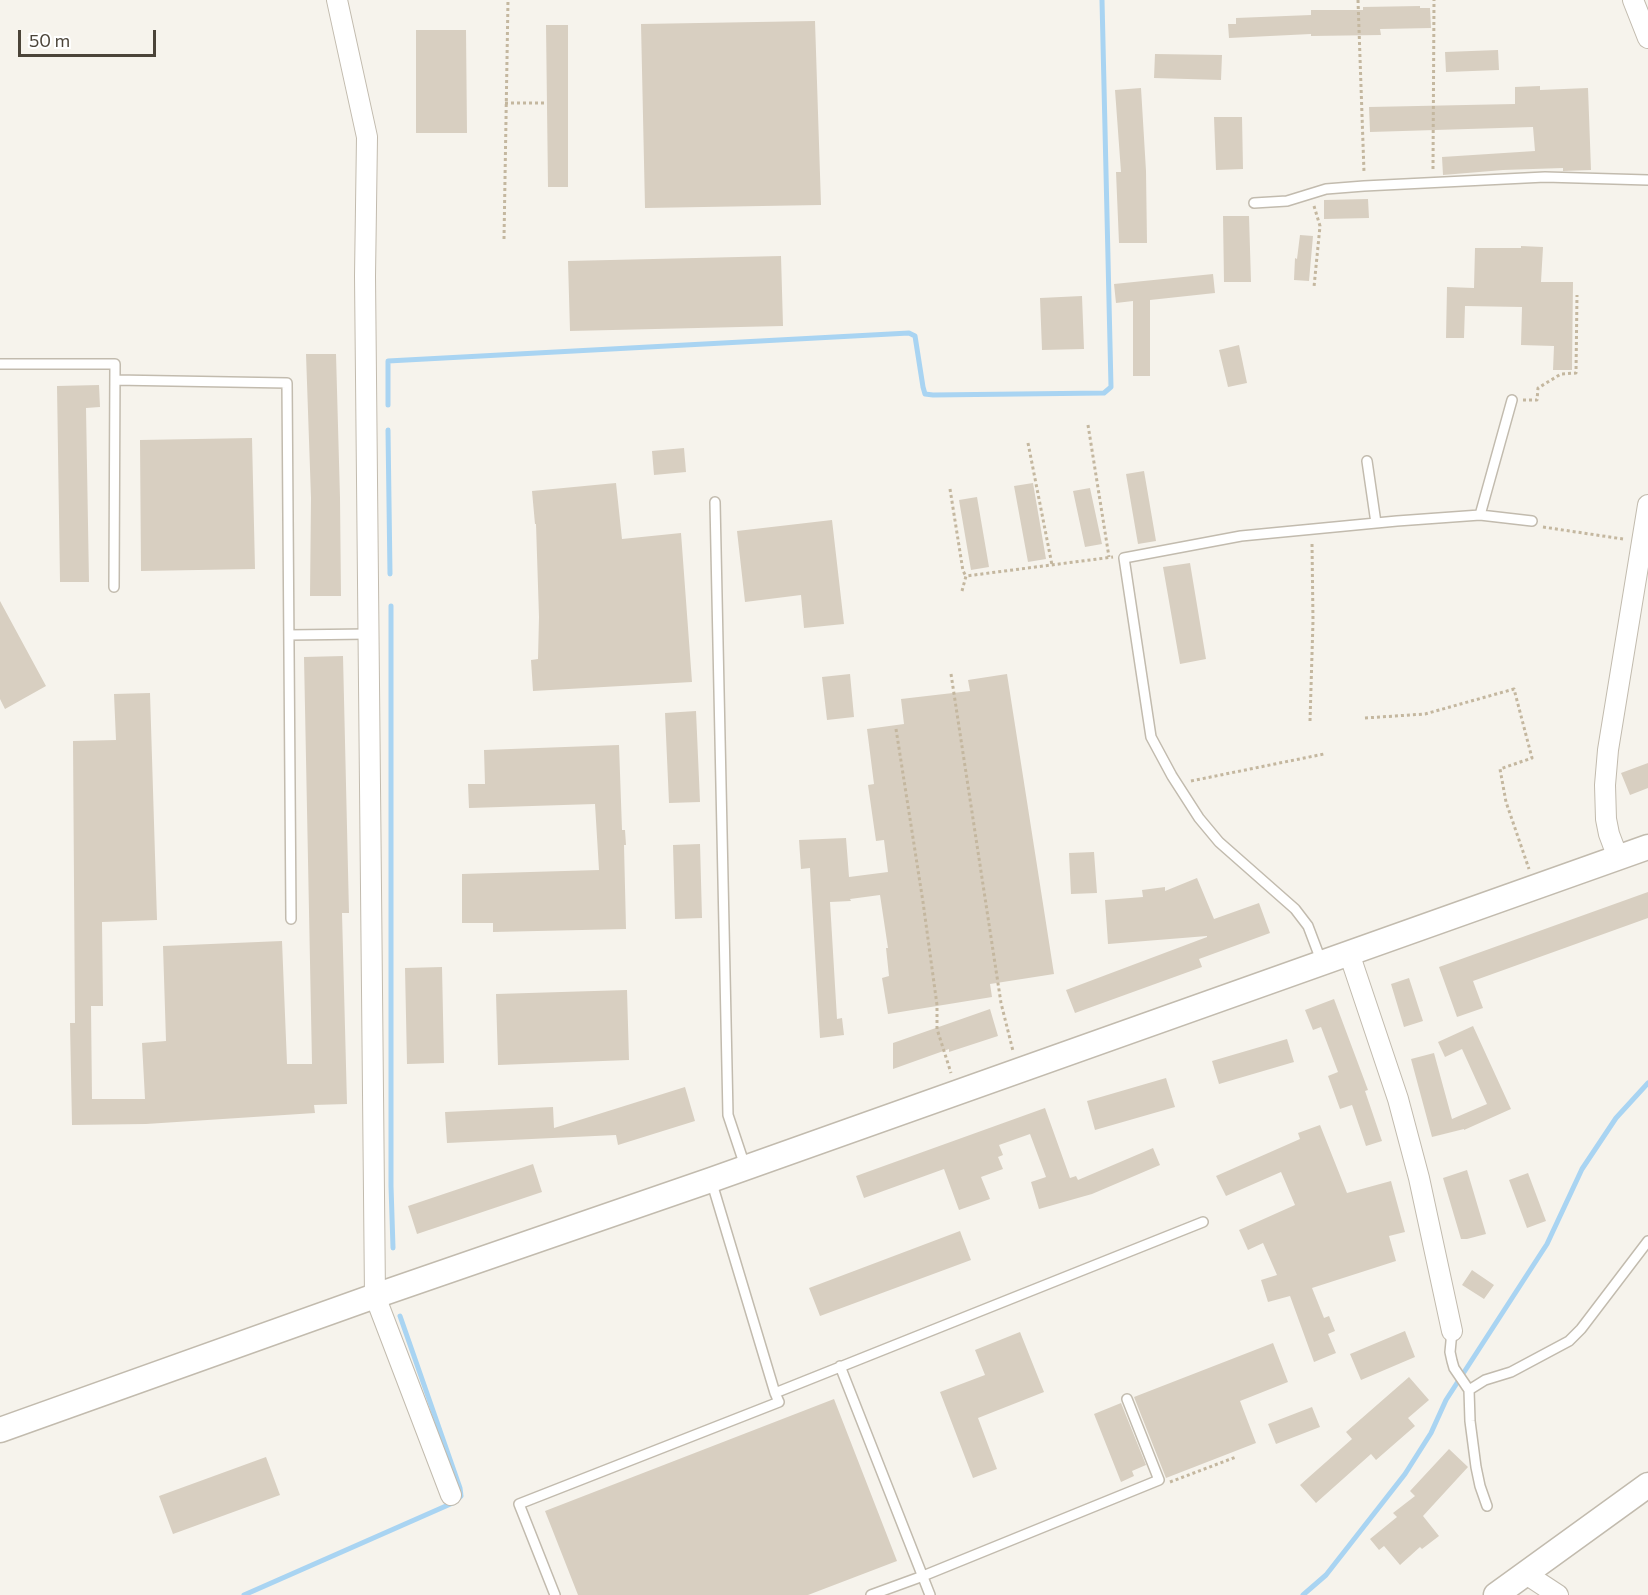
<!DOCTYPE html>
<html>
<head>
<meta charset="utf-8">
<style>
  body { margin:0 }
  #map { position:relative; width:1648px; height:1595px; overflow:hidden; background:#f6f3ec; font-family:Commissioner,sans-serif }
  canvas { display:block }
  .scale { position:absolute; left:18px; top:30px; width:138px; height:27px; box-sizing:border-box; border:3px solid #4b4439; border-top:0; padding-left:8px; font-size:18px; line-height:21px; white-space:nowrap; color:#4b4439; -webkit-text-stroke:4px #fff; paint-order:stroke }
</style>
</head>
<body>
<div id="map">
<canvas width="1648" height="1595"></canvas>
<div class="scale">50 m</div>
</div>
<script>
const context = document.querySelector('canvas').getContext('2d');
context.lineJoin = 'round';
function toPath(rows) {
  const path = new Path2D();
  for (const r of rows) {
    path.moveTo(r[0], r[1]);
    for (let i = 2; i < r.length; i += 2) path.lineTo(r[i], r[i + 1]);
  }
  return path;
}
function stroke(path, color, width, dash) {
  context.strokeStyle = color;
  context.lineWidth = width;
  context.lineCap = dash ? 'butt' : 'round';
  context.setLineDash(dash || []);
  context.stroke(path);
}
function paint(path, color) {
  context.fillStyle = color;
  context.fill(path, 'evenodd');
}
const stream = toPath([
  [388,405,388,361,909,333,915,336,923,387,925,394,933,395,1104,393,1111,387,1102,0],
  [388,430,390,574],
  [391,606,391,1186,393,1248],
  [244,1595,455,1502,461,1496,460,1488,400,1316],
  [1303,1595,1326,1575,1405,1474,1431,1433,1446,1400,1547,1244,1582,1169,1616,1118,1648,1083]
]);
const building = toPath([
  [1420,6,1420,8,1430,8,1431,28,1380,29,1381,35,1311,36,1311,34,1229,38,1228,24,1236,24,1236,18,1311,15,1311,10,1363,10,1363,7],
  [815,21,821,205,645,208,641,24],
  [546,25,568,25,568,187,548,187],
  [416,30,466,30,467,133,416,133],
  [1498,50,1499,70,1446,72,1445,52],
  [1155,54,1222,55,1221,80,1154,78],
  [1540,86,1540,90,1588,88,1591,170,1563,171,1563,168,1503,170,1443,175,1442,157,1535,151,1533,127,1370,132,1369,107,1515,104,1515,87],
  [1141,88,1146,171,1147,243,1119,243,1116,172,1121,172,1115,90],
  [1214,117,1242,117,1243,169,1216,170],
  [1368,199,1369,218,1324,219,1324,200],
  [1223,216,1249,216,1251,282,1224,282],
  [1300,235,1313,236,1309,281,1294,280,1295,258,1297,259],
  [1521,246,1543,247,1541,282,1573,282,1572,370,1553,370,1554,346,1521,345,1522,307,1465,306,1464,338,1446,338,1447,287,1474,288,1475,248,1521,248],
  [781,256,783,326,570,331,568,261],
  [1213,274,1215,293,1150,300,1150,376,1133,376,1133,301,1116,303,1114,284],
  [1082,296,1084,349,1042,350,1040,298],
  [1239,345,1247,383,1228,387,1219,350],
  [306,354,336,354,340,498,341,596,310,596,311,498],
  [99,385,100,407,86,408,89,582,60,582,57,386],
  [252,438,255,569,141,571,140,440],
  [684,448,686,472,654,475,652,451],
  [1144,471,1156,541,1138,544,1126,474],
  [616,483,622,539,681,533,692,682,533,691,531,660,538,659,539,617,536,524,535,524,532,491],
  [1033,483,1046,559,1028,562,1014,486],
  [1090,488,1102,544,1085,547,1073,491],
  [977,497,989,567,971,570,959,500],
  [832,520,844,624,804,628,801,595,745,602,737,531],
  [1190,563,1206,659,1180,664,1163,567],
  [0,601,46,686,5,709,0,699],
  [343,656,349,913,342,913,347,1104,314,1105,315,1113,146,1124,72,1125,70,1023,75,1023,73,741,116,740,114,694,150,693,157,920,102,922,103,1006,91,1006,92,1099,145,1099,142,1043,166,1041,163,946,282,941,287,1064,312,1064,304,657],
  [850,674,854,717,827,720,822,677],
  [1007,674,1054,974,990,984,992,997,888,1014,882,978,889,976,886,948,888,948,880,895,850,899,851,901,830,902,837,1019,842,1018,844,1035,820,1038,810,868,801,869,799,840,846,838,849,877,888,872,884,840,876,841,868,785,874,784,867,729,904,724,901,699,970,691,968,680],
  [696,711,700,802,669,803,665,713],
  [619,745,622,830,625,830,626,845,624,845,626,929,493,932,493,923,462,923,462,874,599,870,595,804,469,808,468,784,485,784,484,750],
  [1648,763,1648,788,1630,795,1621,773],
  [700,844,702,918,675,919,673,845],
  [1094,852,1097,893,1071,894,1069,853],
  [1197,878,1214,919,1259,903,1270,933,1199,959,1202,967,1075,1013,1066,990,1207,937,1207,936,1108,944,1105,900,1143,897,1142,890,1165,887,1165,891],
  [1648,892,1648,918,1473,981,1483,1008,1457,1017,1439,967],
  [442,967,444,1063,407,1064,405,968],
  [1409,978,1423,1021,1404,1027,1391,984],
  [627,990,629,1060,498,1065,496,994],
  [1334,999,1368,1090,1365,1091,1382,1141,1366,1146,1352,1105,1340,1109,1328,1076,1338,1072,1321,1027,1313,1030,1305,1010],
  [990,1009,998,1036,949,1052,949,1049,893,1069,893,1043],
  [1473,1026,1511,1109,1464,1130,1464,1129,1432,1137,1411,1059,1434,1053,1452,1119,1487,1104,1462,1049,1445,1057,1438,1042],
  [1287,1039,1294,1062,1219,1084,1212,1061],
  [1166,1078,1175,1107,1095,1130,1087,1101],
  [685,1087,695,1121,618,1145,616,1135,447,1143,445,1112,553,1107,554,1128],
  [1045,1108,1070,1178,1076,1176,1078,1180,1153,1148,1160,1165,1092,1194,1039,1209,1031,1182,1046,1177,1030,1134,999,1145,1003,1155,998,1157,1003,1169,981,1177,990,1199,959,1210,944,1169,864,1198,856,1176],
  [1320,1125,1347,1193,1391,1181,1405,1232,1389,1236,1396,1261,1312,1288,1324,1318,1329,1316,1335,1331,1328,1334,1336,1353,1314,1362,1290,1296,1268,1302,1261,1280,1277,1275,1263,1243,1248,1250,1239,1230,1295,1205,1281,1172,1226,1196,1216,1176,1300,1139,1298,1133],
  [533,1164,542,1192,417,1234,408,1206],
  [1467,1170,1486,1234,1467,1239,1461,1239,1443,1178],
  [1528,1173,1546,1221,1527,1228,1509,1180],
  [960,1231,971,1260,820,1316,809,1288],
  [1472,1270,1494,1285,1484,1299,1462,1285],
  [1405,1331,1415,1357,1361,1380,1350,1354],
  [1020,1332,1044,1392,978,1418,997,1469,973,1478,940,1392,985,1375,975,1350],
  [1273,1343,1288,1382,1240,1401,1256,1443,1166,1478,1134,1397],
  [1409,1377,1429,1400,1408,1418,1415,1426,1376,1460,1371,1454,1316,1503,1300,1485,1352,1439,1346,1432],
  [834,1399,897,1561,808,1595,578,1595,545,1511],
  [1121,1403,1146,1465,1132,1471,1134,1476,1121,1482,1094,1414],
  [1312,1407,1320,1427,1276,1444,1268,1424],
  [1449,1449,1468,1467,1423,1516,1439,1536,1422,1549,1420,1547,1400,1565,1384,1546,1379,1550,1370,1539,1397,1517,1393,1513,1415,1496,1410,1491],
  [266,1457,280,1495,173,1534,159,1496]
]);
const path = toPath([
  [1358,0,1364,172],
  [505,103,547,103],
  [1433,169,1434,0],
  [1314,206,1320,226,1314,287],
  [504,239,508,0],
  [1523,400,1537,400,1538,388,1561,374,1576,373,1577,295],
  [1088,425,1109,557],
  [1028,443,1052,565],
  [950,489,963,571,966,576],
  [1543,527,1623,539],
  [962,591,966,576,1113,557],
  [951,674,1001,1003,1013,1051],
  [1365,718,1425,714,1514,689,1532,758,1500,769,1506,802,1529,869],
  [1310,721,1313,621,1312,543],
  [896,729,923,902,937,1005,937,1029,951,1073],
  [1191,781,1324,754],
  [1170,1482,1236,1457]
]);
const service = toPath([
  [1254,203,1287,201,1326,189,1364,186,1545,177,1648,180],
  [0,364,115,364,114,587],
  [115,380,287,383,291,919],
  [1367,461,1376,523],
  [715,502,728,1115,745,1166],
  [1480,515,1512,400],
  [289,635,369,634],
  [1322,963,1308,926,1295,909,1219,842,1199,818,1172,776,1151,737,1124,558,1241,536,1397,521,1480,515,1532,521],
  [1452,1331,1450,1352,1452,1361,1454,1368,1469,1390,1470,1421,1476,1467,1480,1486,1487,1506],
  [840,1366,930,1595],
  [1469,1390,1485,1380,1511,1372,1569,1341,1581,1329,1648,1241],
  [775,1393,1203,1222],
  [555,1595,519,1504,779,1402,775,1393,711,1180],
  [871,1595,923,1576,1159,1480,1127,1399]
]);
const minor = toPath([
  [337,0,367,137,365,276,375,1296,451,1495],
  [1633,0,1648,38],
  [1618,858,1609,834,1606,819,1605,785,1608,750,1648,505],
  [1349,953,1398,1099,1419,1178,1452,1331],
  [1526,1574,1558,1595]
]);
const tertiary = toPath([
  [0,1430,375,1296,711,1180,1648,847],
  [1496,1595,1648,1485]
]);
stroke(stream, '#a9d4f2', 5);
paint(building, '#d8cfc1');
stroke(service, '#c2bbae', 12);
stroke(minor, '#c2bbae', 22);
stroke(tertiary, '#c2bbae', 27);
stroke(path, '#c4b79f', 3, [3, 3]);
stroke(service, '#fff', 9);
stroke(minor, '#fff', 20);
stroke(tertiary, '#fff', 24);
</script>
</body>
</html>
